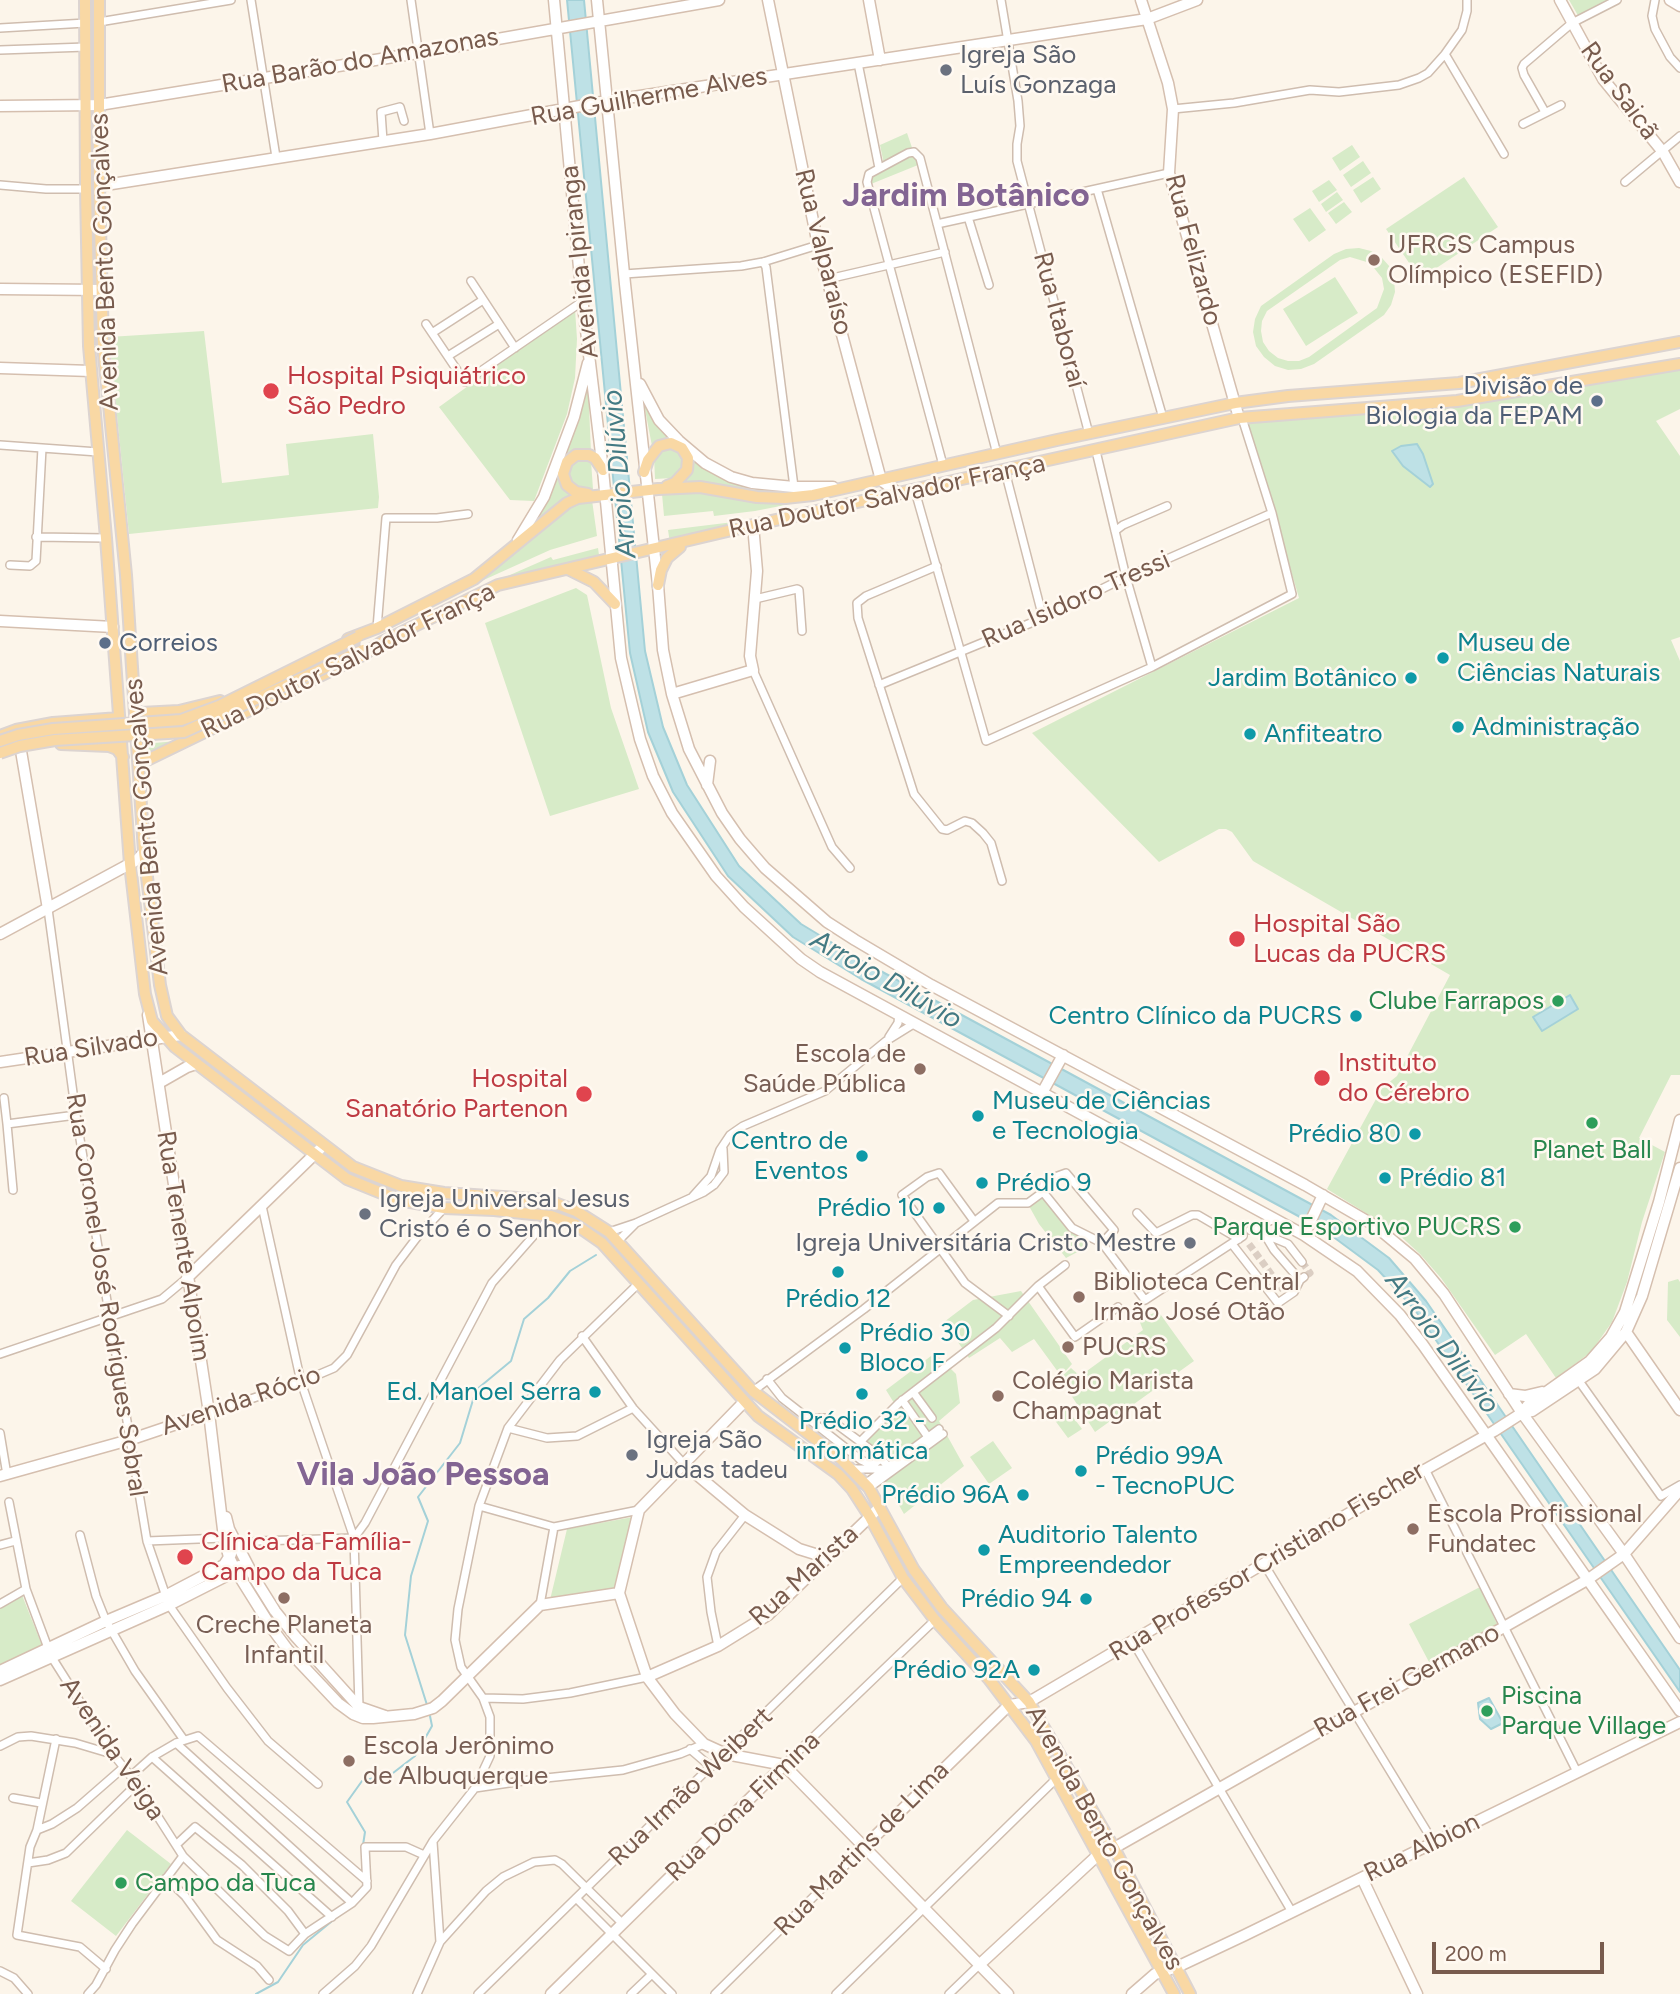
<!DOCTYPE html>
<html>
<head>
<meta charset="utf-8">
<style>
  body { margin:0 }
  #map { position:relative; width:1680px; height:1994px; overflow:hidden; background:#fcf5ea; font-family:Figtree,sans-serif }
  canvas { display:block }
  .scale { position:absolute; left:1432px; top:1942px; width:172px; height:32px; box-sizing:border-box; border:4px solid #785b4d; border-top:0; padding-left:9px; font-size:21px; line-height:24px; white-space:nowrap; color:#785b4d; -webkit-text-stroke:5px #fff9f1; paint-order:stroke }
</style>
</head>
<body>
<div id="map">
<canvas width="1680" height="1994"></canvas>
<div class="scale">200 m</div>
</div>
<script>
const context = document.querySelector('canvas').getContext('2d');
context.lineJoin = 'round';
function paint(path, color) {
  context.fillStyle = color;
  context.fill(path, 'evenodd');
}
function toPath(rows) {
  const path = new Path2D();
  for (const r of rows) {
    path.moveTo(r[0], r[1]);
    for (let i = 2; i < r.length; i += 2) path.lineTo(r[i], r[i + 1]);
  }
  return path;
}
function stroke(path, color, width, dash) {
  context.strokeStyle = color;
  context.lineWidth = width;
  context.lineCap = dash ? 'butt' : 'round';
  context.setLineDash(dash || []);
  context.stroke(path);
}
function write(font, color, halo, rows, align = 'center') {
  context.font = font + ' Figtree,sans-serif';
  context.lineWidth = 5;
  context.setLineDash([]);
  context.textBaseline = 'middle';
  context.strokeStyle = halo;
  context.fillStyle = color;
  for (const [text, x, y, turn = 0] of rows) {
    context.save();
    context.translate(x, y);
    context.rotate((+turn || 0) * Math.PI / 180);
    context.textAlign = isNaN(turn) ? turn : align;
    if (halo) context.strokeText(text, 0, 0);
    context.fillText(text, 0, 0);
    context.restore();
  }
}
const green = toPath([
  [1569,0,1616,0,1580,19],
  [907,133,918,165,871,184,872,175,885,169,880,145],
  [1352,145,1360,157,1340,171,1332,158],
  [1363,161,1371,173,1351,187,1343,175],
  [1373,177,1381,189,1361,203,1353,190],
  [1464,177,1498,227,1420,279,1386,229],
  [1329,180,1337,190,1319,202,1312,191],
  [1337,192,1343,200,1326,212,1321,204],
  [1344,202,1352,212,1336,224,1328,213],
  [1310,208,1326,230,1309,242,1293,219],
  [1359,248,1371,251,1382,258,1390,267,1394,279,1395,292,1391,305,1384,315,1314,364,1301,369,1288,370,1275,366,1264,357,1256,346,1253,332,1255,319,1261,306,1334,254,1346,249],
  [1350,257,1370,263,1382,278,1384,289,1377,308,1309,357,1299,361,1288,361,1278,358,1269,351,1263,342,1261,331,1262,321,1267,311,1340,260],
  [1335,277,1358,313,1306,346,1283,309],
  [575,309,577,339,575,378,567,414,534,501,510,500,439,407],
  [204,331,222,483,289,475,286,444,373,434,379,497,378,508,129,534,109,337],
  [1680,369,1680,409,1656,421,1680,456,1680,637,1671,640,1680,661,1680,1075,1671,1075,1639,1138,1665,1152,1642,1222,1627,1282,1612,1322,1591,1352,1556,1378,1526,1334,1495,1355,1441,1278,1420,1254,1395,1231,1327,1189,1382,1088,1397,1076,1450,975,1253,861,1232,832,1226,829,1219,829,1159,862,1032,733,1299,598,1247,421,1341,416,1463,405],
  [588,383,591,453,564,460,575,495,538,523,535,520],
  [644,404,679,439,733,477,814,489,784,493,756,493,701,482,684,481,690,472,689,451,652,446],
  [670,447,683,455,684,468,672,478,655,479,654,457,657,452],
  [578,459,591,461,593,489,578,489,567,479,570,464],
  [701,492,811,500,755,511,714,516,713,511,664,516,662,494],
  [592,500,597,536,550,550,477,583,568,508],
  [750,520,670,543,668,530],
  [598,548,599,555,528,572,494,582,551,557,553,560],
  [576,588,587,595,611,708,639,789,550,816,485,623],
  [177,741,144,758,143,744],
  [1043,1196,1071,1230,1089,1246,1066,1258,1039,1224,1029,1206],
  [1678,1279,1680,1282,1680,1337,1667,1320,1668,1282],
  [1021,1291,1072,1364,1061,1376,1034,1339,1012,1352,1000,1338,969,1358,944,1322,973,1300],
  [1158,1311,1194,1361,1095,1432,1060,1378,1071,1368,1080,1376,1143,1330,1139,1320],
  [935,1353,956,1374,960,1403,939,1421,964,1466,904,1514,863,1443,899,1411,886,1390],
  [1064,1405,1082,1429,1068,1438,1051,1415],
  [993,1441,1012,1468,989,1484,970,1457],
  [633,1517,615,1589,550,1600,567,1529],
  [1480,1587,1497,1624,1429,1662,1409,1624],
  [22,1595,43,1648,0,1666,0,1608],
  [127,1830,171,1864,116,1936,71,1901]
]);
const water = toPath([
  [567,0,584,0,645,651,663,727,687,785,739,866,801,924,864,962,1331,1215,1389,1258,1426,1301,1680,1670,1680,1692,1415,1310,1378,1270,1324,1230,861,979,793,937,728,876,673,792,648,732,630,653,567,0],
  [1417,444,1423,454,1433,484,1430,487,1403,466,1392,451,1401,446,1417,444],
  [1570,995,1578,1009,1542,1031,1533,1017,1570,995],
  [1489,1698,1503,1723,1491,1729,1480,1719,1478,1703,1489,1698]
]);
const stream = toPath([
  [427,1705,405,1635,411,1576,428,1521,418,1497,460,1443,476,1390,511,1361,524,1319,548,1298,570,1271,596,1255],
  [363,1845,365,1832,347,1802,362,1781,393,1773,415,1756,432,1726,430,1716],
  [256,1994,278,1982,303,1945,337,1917]
]);
const streetTunnel = toPath([
  [1249,1244,1283,1290],
  [1302,1262,1310,1273,1304,1277]
]);
const street = toPath([
  [251,0,276,157],
  [411,0,430,134],
  [1001,0,1018,101,1020,126,1017,144,1017,161,1089,434],
  [1655,0,1652,16,1655,29,1670,57,1680,68],
  [99,22,231,0],
  [0,28,86,23],
  [0,50,86,47],
  [1445,54,1504,154],
  [858,63,879,168],
  [1173,109,1234,103,1310,90,1339,92,1399,85,1419,78,1428,73,1445,54,1462,30,1467,11,1467,0],
  [1545,112,1524,75,1522,68,1524,64,1572,23,1617,0],
  [1523,124,1561,105],
  [383,141,381,112,400,107,404,121],
  [1625,182,1680,136],
  [0,185,46,189,86,189],
  [1097,189,1163,418],
  [968,217,989,285],
  [937,224,1169,173],
  [763,262,766,267,794,487],
  [624,274,741,266,763,262,818,245],
  [828,279,945,252],
  [471,281,515,348],
  [426,324,465,382,583,301],
  [432,333,483,300],
  [448,356,499,324],
  [0,445,98,452],
  [1096,451,1126,577,1152,667],
  [943,465,867,182,869,174,908,153,914,152,920,158,997,454],
  [1005,471,1043,618],
  [915,491,986,741,1152,667,1292,594,1272,513,1242,418],
  [1115,531,1123,525,1167,506],
  [36,537,106,538],
  [10,565,30,566,36,561,42,448],
  [937,566,866,596,857,603,858,618,914,794,942,829,947,830,965,821,972,823,983,833,991,843,1002,881],
  [755,599,797,589,799,590,802,631],
  [377,628,386,518,437,518,468,514],
  [753,670,832,847,850,868],
  [879,685,1043,618,1126,577,1272,513],
  [48,909,76,1115,147,1541,169,1605,227,1688,268,1741,318,1784],
  [889,1037,898,1023,899,1014],
  [4,1098,7,1124],
  [13,1190,7,1124,76,1115],
  [693,1196,711,1176,720,1150,730,1135,743,1126,825,1091,886,1041,915,1023],
  [262,1206,301,1382,354,1538,359,1707],
  [1137,1213,1156,1233,1192,1215,1198,1215,1239,1239],
  [974,1221,939,1173,927,1177,902,1195,965,1283,1009,1316],
  [1252,1229,1288,1244,1302,1262],
  [1250,1230,1274,1219],
  [609,1232,636,1223,704,1192,714,1185,724,1172,723,1149],
  [1265,1235,1274,1250,1300,1280],
  [618,1241,635,1224],
  [1102,1243,1145,1300,1243,1236],
  [1232,1244,1278,1303,1294,1292,1300,1280,1304,1277],
  [1038,1286,1075,1337,1118,1307],
  [582,1336,633,1408,684,1464],
  [0,1354,162,1299,187,1278],
  [767,1379,782,1398,861,1460,872,1465,881,1459],
  [1579,1381,1661,1496,1680,1485],
  [753,1391,864,1309,998,1203,1028,1203,1043,1192,1072,1228,1102,1243,1114,1230,1066,1173,1044,1181,1043,1192],
  [913,1392,932,1418],
  [902,1400,930,1440],
  [209,1413,301,1382,334,1368,347,1355,396,1265,418,1236,444,1208],
  [808,1418,828,1418,874,1452,889,1467],
  [508,1428,547,1438,577,1436,633,1408],
  [0,1433,7,1475],
  [860,1442,899,1403,996,1328,1038,1286,1065,1265],
  [853,1469,885,1469],
  [1425,1469,1577,1772],
  [865,1484,939,1429],
  [869,1488,943,1434],
  [9,1502,26,1589,51,1656,113,1754,137,1784,183,1856,265,1936,289,1951,305,1934,352,1903,367,1887,365,1847,406,1847,424,1855],
  [479,1506,554,1527,639,1510],
  [80,1535,96,1596,106,1621,135,1671,184,1740],
  [147,1541,224,1538],
  [0,1545,15,1541],
  [237,1545,259,1541,354,1538,365,1523,492,1283,551,1216],
  [1264,1564,1434,1843],
  [0,1604,26,1589],
  [540,1605,554,1527],
  [1133,1642,1292,1912],
  [718,1646,711,1612,707,1577,716,1552,745,1515],
  [483,1698,523,1699,570,1693,647,1677],
  [56,1739,37,1830,30,1847,17,1935,80,1947,106,1969],
  [176,1743,352,1903],
  [0,1746,18,1737,31,1736,75,1743,112,1754],
  [690,1749,711,1767],
  [152,1757,332,1917],
  [784,1765,935,1620],
  [131,1776,152,1757,176,1743,198,1736,367,1881],
  [475,1788,536,1779,623,1770,680,1754,704,1744],
  [13,1798,41,1803],
  [37,1830,52,1824,77,1808,124,1767],
  [176,1845,195,1827,242,1865,288,1911,305,1934],
  [28,1863,48,1860,66,1853,137,1784],
  [166,1878,185,1896,217,1940,257,1966,269,1980],
  [576,1898,672,1994],
  [440,1942,486,1891,503,1877,534,1862,555,1860,562,1864,623,1924],
  [0,1971,14,1978,28,1994],
  [88,1994,96,1985,115,1950,132,1924,183,1856],
  [323,1994,355,1966,371,1946,433,1841,475,1788,490,1756,490,1717,483,1698,461,1667,455,1640,458,1609,479,1506,508,1428,560,1360,639,1283],
  [417,1994,440,1942,433,1842],
  [478,1994,903,1578],
  [631,1994,652,1974],
  [715,1994,864,1847],
  [836,1994,1057,1778],
  [949,1994,979,1965]
]);
const secondary = toPath([
  [554,0,581,289,603,470,621,658,640,739,653,776,672,813,716,876,744,907,801,959,820,972,1304,1235,1357,1271,1400,1315,1423,1345,1680,1711],
  [597,0,625,284,658,585,663,650,672,694,689,749,722,813,740,839,765,868,827,922,855,940,931,985,1305,1185,1374,1225,1415,1259,1444,1294,1522,1413,1624,1554,1680,1638],
  [768,0,818,245,881,480,899,494],
  [869,0,880,60],
  [1141,0,1168,83,1173,109,1169,173,1239,418],
  [1560,0,1603,79,1663,152,1680,182],
  [1670,0,1680,6],
  [0,106,99,105,418,53,719,0],
  [99,186,430,134,607,101,1147,19,1197,0],
  [0,289,101,290],
  [0,368,91,371],
  [640,384,659,420,679,441,705,463,731,477,752,483,794,487,833,487],
  [518,540,544,497,574,417,588,363],
  [0,621,113,627],
  [672,694,753,670,750,656,757,571,753,525],
  [21,751,48,909],
  [707,785,710,761],
  [0,934,137,860,144,852],
  [148,1015,209,1413,224,1538,229,1557,236,1571,271,1627,288,1650,338,1703,353,1714,363,1718,373,1718,414,1714,433,1708,442,1701,540,1605,619,1593],
  [0,1062,181,1035],
  [159,1083,187,1067,196,1064],
  [1042,1093,1063,1055],
  [1304,1235,1323,1195],
  [187,1278,320,1149],
  [1626,1332,1680,1410],
  [1509,1394,1525,1396,1542,1392],
  [744,1402,639,1510,619,1593,647,1677,675,1714,704,1744,726,1754,784,1765,1008,1994],
  [1522,1413,1532,1411,1595,1369,1626,1332,1642,1296,1680,1168],
  [684,1464,745,1515,799,1549,828,1558],
  [0,1476,129,1440,209,1413],
  [226,1517,229,1529,255,1579,275,1611,295,1636,359,1707,385,1716],
  [0,1671,106,1621,165,1596,224,1565,231,1554],
  [647,1677,718,1646,768,1615,880,1507],
  [0,1680,169,1605,236,1571,239,1566],
  [864,1847,1005,1709,1010,1705,1029,1702,1380,1495,1494,1431,1522,1413,1528,1405,1590,1361,1611,1337,1625,1312,1659,1202,1680,1120],
  [1362,1878,1417,1994],
  [979,1965,1099,1854,1114,1848,1587,1580,1624,1554,1680,1490],
  [551,1994,784,1765],
  [1132,1994,1155,1974,1177,1967,1245,1935,1680,1722]
]);
const primary = toPath([
  [85,0,86,189,89,346,106,538,130,864,145,994,152,1021,175,1047,347,1179,399,1200,444,1208,494,1210,551,1216,576,1225,602,1243,758,1416,838,1474,852,1489,870,1517,903,1578,935,1620,989,1679,1036,1741,1174,1994],
  [99,0,99,186,103,345,126,575,144,852,160,985,167,1016,181,1035,353,1167,401,1186,444,1193,547,1200,576,1211,609,1232,753,1391,840,1458,869,1488,914,1570,942,1608,1029,1702,1114,1848,1190,1994],
  [644,472,648,460,659,446,671,443,682,448,688,458,687,470,675,483,667,486],
  [588,494,576,492,567,485,563,474,567,462,576,455,589,455,595,458,603,470],
  [568,569,594,582,615,604],
  [658,585,661,570,667,558,680,547],
  [348,639,377,628,474,579,567,503,578,498,658,489,700,487,757,497,785,498,813,495,1057,440,1235,403,1288,396,1459,383,1680,342],
  [136,710,141,713,179,711,220,701],
  [0,736,16,730,53,723,119,718],
  [61,744,109,746,117,749,123,757],
  [139,771,143,762,363,655,382,642,498,585,753,525,1239,418,1457,401,1680,364]
]);
const primaryBridge = toPath([
  [0,741,18,735,53,729,181,720,219,706,358,637],
  [0,753,20,746,55,740,184,732,363,650]
]);
const markers = [
  [946,70,7,"#6b7280"],
  [1374,260,7,"#8d6e63"],
  [271,391,9,"#e0444e"],
  [1597,401,7,"#5c6f8a"],
  [105,643,7,"#5c6f8a"],
  [1443,658,7,"#0f9aa8"],
  [1411,678,7,"#0f9aa8"],
  [1458,727,7,"#0f9aa8"],
  [1250,734,7,"#0f9aa8"],
  [1237,939,9,"#e0444e"],
  [1558,1001,7,"#2e9e5b"],
  [1356,1016,7,"#0f9aa8"],
  [920,1069,7,"#8d6e63"],
  [1322,1078,9,"#e0444e"],
  [584,1094,9,"#e0444e"],
  [978,1116,7,"#0f9aa8"],
  [1592,1123,7,"#2e9e5b"],
  [1415,1134,7,"#0f9aa8"],
  [862,1156,7,"#0f9aa8"],
  [1385,1178,7,"#0f9aa8"],
  [982,1183,7,"#0f9aa8"],
  [939,1208,7,"#0f9aa8"],
  [365,1214,7,"#6b7280"],
  [1515,1227,7,"#2e9e5b"],
  [1190,1243,7,"#6b7280"],
  [838,1272,7,"#0f9aa8"],
  [1079,1297,7,"#8d6e63"],
  [1068,1347,7,"#8d6e63"],
  [845,1348,7,"#0f9aa8"],
  [595,1392,7,"#0f9aa8"],
  [862,1394,7,"#0f9aa8"],
  [998,1396,7,"#8d6e63"],
  [632,1455,7,"#6b7280"],
  [1081,1471,7,"#0f9aa8"],
  [1023,1495,7,"#0f9aa8"],
  [1413,1529,7,"#8d6e63"],
  [984,1550,7,"#0f9aa8"],
  [185,1557,9,"#e0444e"],
  [284,1598,7,"#8d6e63"],
  [1086,1599,7,"#0f9aa8"],
  [1034,1670,7,"#0f9aa8"],
  [1487,1711,7,"#2e9e5b"],
  [349,1761,7,"#8d6e63"],
  [121,1883,7,"#2e9e5b"]
];
const worshipNames = [
  ["Igreja São",960,55],
  ["Luís Gonzaga",960,85],
  ["Igreja Universal Jesus",379,1199],
  ["Cristo é o Senhor",379,1229],
  ["Igreja Universitária Cristo Mestre",1176,1243,"right"],
  ["Igreja São",646,1440],
  ["Judas tadeu",646,1470]
];
const streetNames = [
  ["Rua Barão do Amazonas",360,61,-10],
  ["Rua Saicã",1619,91,54],
  ["Rua Guilherme Alves",649,97,-10],
  ["Rua Felizardo",1193,250,75],
  ["Rua Valparaíso",823,252,76],
  ["Avenida Bento Gonçalves",105,262,-92],
  ["Avenida Ipiranga",580,262,-96],
  ["Rua Itaboraí",1059,320,75],
  ["Rua Doutor Salvador França",887,497,-12],
  ["Rua Isidoro Tressi",1076,600,-24],
  ["Rua Doutor Salvador França",348,661,-26],
  ["Avenida Bento Gonçalves",147,827,-95],
  ["Rua Silvado",91,1048,-9],
  ["Rua Tenente Alpoim",183,1246,81],
  ["Rua Coronel José Rodrigues Sobral",106,1295,81],
  ["Avenida Rócio",241,1401,-19],
  ["Rua Professor Cristiano Fischer",1267,1562,-31],
  ["Rua Marista",804,1576,-42],
  ["Rua Frei Germano",1407,1681,-29],
  ["Avenida Veiga",112,1749,56],
  ["Rua Irmão Weibert",691,1787,-44],
  ["Rua Dona Firmina",743,1807,-44],
  ["Avenida Bento Gonçalves",1104,1838,61],
  ["Rua Albion",1422,1848,-26],
  ["Rua Martins de Lima",862,1849,-45]
];
const educationNames = [
  ["UFRGS Campus",1388,245],
  ["Olímpico (ESEFID)",1388,275],
  ["Escola de",906,1054,"right"],
  ["Saúde Pública",906,1084,"right"],
  ["Biblioteca Central",1093,1282],
  ["Irmão José Otão",1093,1312],
  ["PUCRS",1082,1347],
  ["Colégio Marista",1012,1381],
  ["Champagnat",1012,1411],
  ["Escola Profissional",1427,1514],
  ["Fundatec",1427,1544],
  ["Creche Planeta",284,1625,"center"],
  ["Infantil",284,1655,"center"],
  ["Escola Jerônimo",363,1746],
  ["de Albuquerque",363,1776]
];
const healthNames = [
  ["Hospital Psiquiátrico",287,376],
  ["São Pedro",287,406],
  ["Hospital São",1253,924],
  ["Lucas da PUCRS",1253,954],
  ["Instituto",1338,1063],
  ["do Cérebro",1338,1093],
  ["Hospital",568,1079,"right"],
  ["Sanatório Partenon",568,1109,"right"],
  ["Clínica da Família-",201,1542],
  ["Campo da Tuca",201,1572]
];
const serviceNames = [
  ["Divisão de",1583,386],
  ["Biologia da FEPAM",1583,416],
  ["Correios",119,643,"left"]
];
const cultureNames = [
  ["Museu de",1457,643],
  ["Ciências Naturais",1457,673],
  ["Jardim Botânico",1397,678,"right"],
  ["Administração",1472,727],
  ["Anfiteatro",1264,734],
  ["Centro Clínico da PUCRS",1342,1016,"right"],
  ["Museu de Ciências",992,1101],
  ["e Tecnologia",992,1131],
  ["Prédio 80",1401,1134,"right"],
  ["Centro de",848,1141,"right"],
  ["Eventos",848,1171,"right"],
  ["Prédio 81",1399,1178],
  ["Prédio 9",996,1183],
  ["Prédio 10",925,1208,"right"],
  ["Prédio 12",838,1299,"center"],
  ["Prédio 30",859,1333],
  ["Bloco F",859,1363],
  ["Ed. Manoel Serra",581,1392,"right"],
  ["Prédio 32 -",862,1421,"center"],
  ["informática",862,1451,"center"],
  ["Prédio 99A",1095,1456],
  ["- TecnoPUC",1095,1486],
  ["Prédio 96A",1009,1495,"right"],
  ["Auditorio Talento",998,1535],
  ["Empreendedor",998,1565],
  ["Prédio 94",1072,1599,"right"],
  ["Prédio 92A",1020,1670,"right"]
];
const leisureNames = [
  ["Clube Farrapos",1544,1001],
  ["Planet Ball",1592,1150,"center"],
  ["Parque Esportivo PUCRS",1501,1227],
  ["Piscina",1501,1696,"left"],
  ["Parque Village",1501,1726,"left"],
  ["Campo da Tuca",135,1883,"left"]
];
const waterNames = [
  ["Arroio Dilúvio",620,474,-95],
  ["Arroio Dilúvio",886,980,30],
  ["Arroio Dilúvio",1442,1343,53]
];
const districtNames = [
  ["Jardim Botânico",966,196],
  ["Vila João Pessoa",423,1475]
];
paint(green, '#d7ebc8');
paint(water, '#bee1e6');
stroke(water, '#a4d1d8', 2);
stroke(stream, '#a4d1d8', 2);
stroke(streetTunnel, '#dbcec3', 7, [7, 3.5]);
stroke(street, '#cfbdaf', 10);
stroke(secondary, '#d5bfaf', 13);
stroke(primary, '#dcd4d1', 14);
stroke(street, '#fff', 7);
stroke(secondary, '#fff', 10);
stroke(primary, '#f9d8a4', 10);
stroke(primaryBridge, '#dcd4d1', 14, []);
stroke(primaryBridge, '#f9d8a4', 10);
for (const [x, y, r, color] of markers) {
  const dot = new Path2D();
  dot.arc(x, y, r, 0, 2 * Math.PI);
  context.fillStyle = color;
  context.fill(dot);
  stroke(dot, '#fff9f1', 2.5);
}
write('26px', '#5b616d', '#fff9f1', worshipNames, 'left');
write('26px', '#785b4d', '#fff9f1', streetNames);
write('26px', '#785e54', '#fff9f1', educationNames, 'left');
write('26px', '#be3a42', '#fff9f1', healthNames, 'left');
write('26px', '#4e5e75', '#fff9f1', serviceNames, 'right');
write('26px', '#0d838f', '#fff9f1', cultureNames, 'left');
write('26px', '#27864d', '#fff9f1', leisureNames, 'right');
write('italic 28px', '#437a83', '#fff9f1', waterNames);
write('bold 33px', '#836593', '#fff9f1', districtNames);
</script>
</body>
</html>
